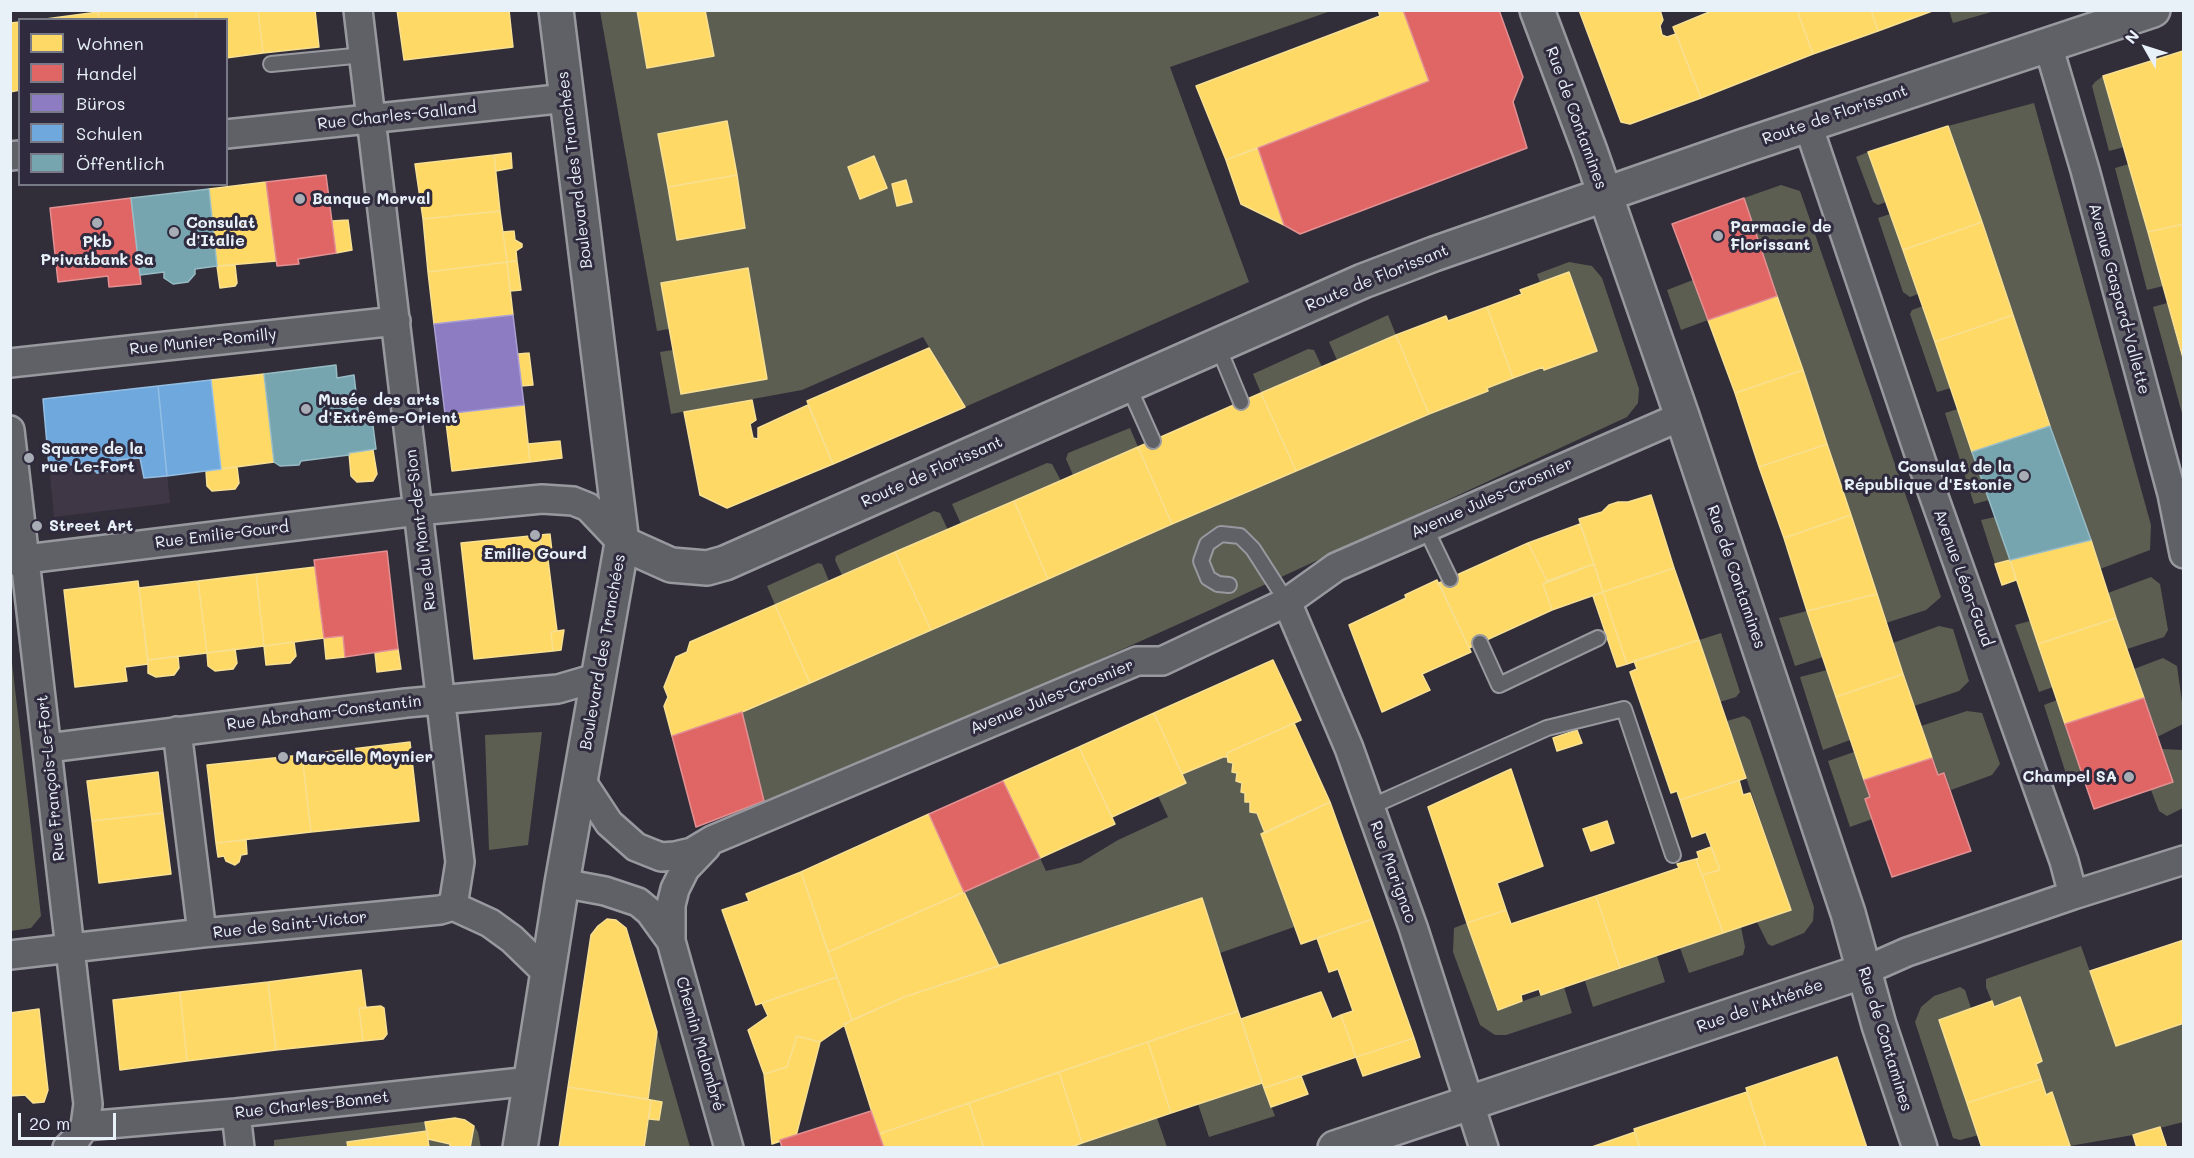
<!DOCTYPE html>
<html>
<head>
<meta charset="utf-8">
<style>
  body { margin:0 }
  #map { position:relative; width:2194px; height:1158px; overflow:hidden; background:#312e39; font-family:Mali,sans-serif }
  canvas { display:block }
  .frame { position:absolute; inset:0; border:12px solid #e8f1f8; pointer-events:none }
  .legend { position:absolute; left:18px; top:18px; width:210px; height:168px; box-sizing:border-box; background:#2f2a3d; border:2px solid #797a88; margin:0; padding:8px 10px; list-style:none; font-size:18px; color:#e8f1f8 }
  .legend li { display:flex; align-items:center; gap:12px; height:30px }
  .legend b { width:30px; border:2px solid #797a88 }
  .north { position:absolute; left:2116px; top:18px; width:60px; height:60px; -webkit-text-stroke:4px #2f2a3d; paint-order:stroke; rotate:309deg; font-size:16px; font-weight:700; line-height:24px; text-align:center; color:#e8f1f8 }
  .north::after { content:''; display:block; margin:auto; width:21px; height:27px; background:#e8f1f8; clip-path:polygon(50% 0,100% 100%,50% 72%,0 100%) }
  .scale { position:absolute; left:18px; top:1113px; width:98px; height:27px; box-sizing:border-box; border:3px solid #e8f1f8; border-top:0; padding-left:8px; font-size:18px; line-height:21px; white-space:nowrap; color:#e8f1f8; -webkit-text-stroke:4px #2f2a3d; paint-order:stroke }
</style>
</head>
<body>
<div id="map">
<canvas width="2194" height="1158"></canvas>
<div class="frame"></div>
<ul class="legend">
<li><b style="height:16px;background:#ffd966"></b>Wohnen</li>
<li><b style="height:16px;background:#e06666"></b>Handel</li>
<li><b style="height:16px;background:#8e7cc3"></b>Büros</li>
<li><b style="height:16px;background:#6fa8dc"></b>Schulen</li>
<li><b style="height:16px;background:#76a5af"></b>Öffentlich</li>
</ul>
<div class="north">N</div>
<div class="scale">20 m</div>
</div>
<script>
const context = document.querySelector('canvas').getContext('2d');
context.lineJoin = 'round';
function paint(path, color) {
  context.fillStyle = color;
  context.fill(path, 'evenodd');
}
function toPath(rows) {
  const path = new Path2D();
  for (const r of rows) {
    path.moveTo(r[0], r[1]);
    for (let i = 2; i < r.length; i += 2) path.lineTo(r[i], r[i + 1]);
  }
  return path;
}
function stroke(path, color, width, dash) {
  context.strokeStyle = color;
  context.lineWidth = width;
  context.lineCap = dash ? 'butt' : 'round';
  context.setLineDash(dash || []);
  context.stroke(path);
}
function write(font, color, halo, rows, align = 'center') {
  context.font = font + ' Mali,sans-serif';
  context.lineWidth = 6;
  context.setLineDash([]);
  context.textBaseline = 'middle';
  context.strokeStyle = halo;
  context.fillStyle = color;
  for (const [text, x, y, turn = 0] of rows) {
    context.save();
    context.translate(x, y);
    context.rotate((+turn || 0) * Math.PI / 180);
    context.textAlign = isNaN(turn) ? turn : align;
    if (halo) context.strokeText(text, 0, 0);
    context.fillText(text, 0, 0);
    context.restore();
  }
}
const built = toPath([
  [158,386,170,503,54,517,43,399]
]);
const green = toPath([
  [1949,10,1995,10,1995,11,1953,23],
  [600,11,637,11,647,68,714,56,705,11,1331,11,1170,67,1249,282,965,407,923,337,802,390,671,414,660,352,673,350,669,329,657,331],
  [2103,76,2124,147,2109,151,2092,86,2095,82],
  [2034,103,2151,525,2150,550,2100,569,1948,126],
  [1868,152,1886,202,1878,205,1873,202,1856,157],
  [2129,164,2163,286,2147,290,2115,168],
  [1781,185,1800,191,1941,597,1926,610,1886,623,1744,198],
  [1890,214,1918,294,1910,297,1903,292,1878,218],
  [1569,262,1592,266,1602,278,1639,389,1638,403,1627,417,1210,610,969,718,764,801,742,712,1296,471,1429,414,1488,392,1487,388,1543,367,1545,370,1596,351,1569,272,1540,282,1537,274],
  [1693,280,1708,320,1681,330,1667,290],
  [2167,303,2183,361,2183,417,2153,307],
  [1923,306,1951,388,1937,392,1910,314,1912,310],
  [1388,315,1396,335,1337,360,1329,342],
  [1308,349,1314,350,1322,367,1261,393,1253,374],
  [1958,409,1989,500,1974,504,1945,413],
  [1130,428,1138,447,1073,475,1066,459,1068,453],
  [1047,463,1052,464,1061,481,961,524,952,504],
  [934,511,940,513,948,530,842,575,835,560,836,556],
  [1995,517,2010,560,1995,564,1981,520],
  [818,563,822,564,829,581,775,605,767,586],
  [2151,577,2160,584,2168,630,2164,637,2127,649,2108,593],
  [1807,611,1823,657,1795,666,1779,618],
  [2030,621,2053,687,2039,692,2015,625],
  [1939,626,1953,629,1969,681,1959,691,1914,706,1893,643],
  [1721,633,1740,692,1736,697,1720,702,1699,640],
  [10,645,41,916,31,928,11,931],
  [2163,658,2177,666,2183,709,2183,724,2157,737,2134,669],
  [1827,670,1850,740,1823,750,1800,677],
  [2057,700,2082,772,2067,777,2044,705],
  [1967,711,1982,713,2000,764,1992,775,1951,790,1945,773,1938,775,1921,726],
  [1744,716,1750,720,1814,907,1813,921,1804,933,1772,946,1768,944,1757,922,1791,910,1727,721],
  [542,732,528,845,489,850,485,735],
  [2162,749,2183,750,2183,808,2167,816,2159,811,2151,790],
  [1854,752,1870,797,1865,800,1872,819,1850,827,1828,761],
  [1223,757,1227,757,1228,762,1233,763,1232,772,1237,773,1236,781,1242,783,1241,792,1245,793,1245,802,1250,802,1257,813,1265,833,1261,835,1294,927,1220,953,999,966,964,892,1040,858,1046,871,1080,863,1118,840,1168,817,1158,796,1186,783,1182,774],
  [1467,923,1497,1010,1564,987,1572,1013,1506,1035,1495,1035,1480,1025,1453,952,1454,928],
  [1741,927,1745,947,1743,955,1689,973,1680,948],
  [2081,946,2116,1046,2183,1023,2183,1122,2133,1135,2070,1146,2052,1093,2046,1095,2036,1064,2042,1061,2019,998,1994,1007,1986,987,1986,979],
  [1657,956,1665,982,1593,1007,1585,981],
  [1960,987,1965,990,1971,1008,1939,1020,1979,1135,1960,1140,1953,1138,1915,1022,1921,1007,1934,996],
  [657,1032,690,1147,644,1146,649,1119,659,1120,662,1102,648,1099],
  [1262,1083,1275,1116,1209,1137,1198,1104],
  [455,1118,465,1120,474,1126,478,1132,481,1148,274,1148,274,1140],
  [1157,1118,1167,1147,1069,1148]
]);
const homes = toPath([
  [112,10,195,10,197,20,99,20,98,12,112,10],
  [195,10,258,10,263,53,226,58,226,20,197,20,195,10],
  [258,10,315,10,319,47,263,53,258,10],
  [397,10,509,10,513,47,404,60,397,10],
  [637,10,705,10,714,56,647,68,637,10],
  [1378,10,1403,10,1429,81,1226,160,1196,86,1380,16,1378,10],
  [1579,10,1660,10,1663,20,1660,26,1662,35,1667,37,1676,34,1701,98,1630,124,1621,122,1579,10],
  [1714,10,1797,10,1813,54,1701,98,1673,27,1714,10],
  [1797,10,1871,10,1878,31,1813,54,1797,10],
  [1871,10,1935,10,1878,31,1871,10],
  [98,12,99,20,38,20,98,12],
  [20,22,20,90,10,92,10,23,20,22],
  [2183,51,2184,224,2148,232,2103,76,2183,51],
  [727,121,737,175,668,187,658,134,727,121],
  [1948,126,1982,222,1903,250,1868,152,1948,126],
  [1258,148,1284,225,1241,204,1226,160,1258,148],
  [511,153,512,168,496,171,494,155,511,153],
  [494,155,500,211,423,219,415,164,494,155],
  [874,156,887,188,860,199,848,167,874,156],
  [737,175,745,228,677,240,668,187,737,175],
  [906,180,912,202,897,206,892,184,906,180],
  [266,182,276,261,217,266,209,189,266,182],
  [500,211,507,262,428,272,423,219,500,211],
  [348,220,352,250,336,253,332,221,348,220],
  [1982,222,2013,315,1935,342,1903,250,1982,222],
  [2184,224,2184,358,2183,358,2148,232,2184,224],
  [514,231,515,240,522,244,522,247,516,251,517,261,507,262,503,232,514,231],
  [517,261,521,290,510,291,507,262,517,261],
  [507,262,513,315,434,324,428,272,507,262],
  [235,265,237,283,235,286,220,288,217,266,235,265],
  [748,268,767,379,681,394,661,283,748,268],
  [1569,272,1597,351,1544,370,1543,367,1513,378,1487,307,1522,294,1520,290,1569,272],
  [1777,296,1803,370,1735,393,1708,320,1777,296],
  [1487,307,1513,378,1487,388,1488,391,1429,414,1396,335,1446,316,1448,321,1487,307],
  [2013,315,2050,426,1972,452,1935,342,2013,315],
  [1396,335,1429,414,1296,471,1261,393,1396,335],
  [929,348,965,407,833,464,807,401,929,348],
  [529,353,533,385,521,386,518,354,529,353],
  [1803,370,1827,444,1759,467,1735,393,1803,370],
  [264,374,274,462,221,469,211,380,264,374],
  [1261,393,1296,471,1172,524,1138,447,1261,393],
  [752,400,756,420,750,424,753,438,758,439,758,428,808,405,833,464,727,508,700,495,684,412,752,400],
  [524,405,530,462,452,471,445,414,524,405],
  [560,441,562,458,530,462,528,444,560,441],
  [1827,444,1851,515,1784,538,1759,467,1827,444],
  [1138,447,1172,524,1048,579,1014,501,1138,447],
  [373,450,377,474,373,481,357,482,351,476,349,453,373,450],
  [237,467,239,483,235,489,212,491,207,486,206,471,237,467],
  [1651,495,1674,568,1603,592,1579,519,1602,512,1609,505,1618,502,1628,502,1651,495],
  [1014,501,1048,579,931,630,895,552,1014,501],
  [1851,515,1877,594,1807,611,1784,538,1851,515],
  [1580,524,1594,564,1547,581,1528,543,1580,524],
  [550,534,552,552,542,553,540,535,550,534],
  [540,535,542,553,547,552,557,631,551,632,553,651,474,659,461,543,540,535],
  [2091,540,2116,618,2038,644,2010,560,2091,540],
  [1528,543,1547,581,1543,584,1552,610,1469,648,1439,583,1528,543],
  [895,552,931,630,810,683,775,605,895,552],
  [2010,560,2016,580,2002,585,1995,564,2010,560],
  [1594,564,1603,592,1552,610,1543,584,1594,564],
  [315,567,324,638,264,646,256,574,315,567],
  [1674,568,1699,640,1627,664,1603,592,1674,568],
  [256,574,264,646,207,653,198,581,256,574],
  [1437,580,1471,652,1422,674,1430,690,1382,712,1349,625,1406,598,1405,595,1437,580],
  [138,581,148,664,125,667,127,681,75,687,64,590,138,581],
  [198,581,207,653,148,660,139,588,198,581],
  [1603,592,1627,664,1617,667,1593,596,1603,592],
  [1877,594,1903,674,1836,697,1807,611,1877,594],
  [775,605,810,683,742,712,672,736,664,706,668,697,664,687,676,657,687,652,690,642,775,605],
  [2116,618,2144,698,2065,724,2038,644,2116,618],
  [564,630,561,650,553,651,551,632,564,630],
  [343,636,345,657,326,659,324,638,343,636],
  [1699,640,1746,778,1680,800,1677,791,1671,793,1630,672,1637,669,1634,661,1699,640],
  [294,642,296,656,290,663,266,665,264,646,294,642],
  [235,649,237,663,233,669,215,671,208,666,207,653,235,649],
  [398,649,401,669,377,672,375,653,398,649],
  [178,656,179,668,174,675,156,677,148,673,148,660,178,656],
  [1273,660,1301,720,1227,753,1227,757,1223,757,1182,774,1154,713,1273,660],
  [1903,674,1932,758,1864,780,1836,697,1903,674],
  [1154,713,1186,783,1112,817,1079,747,1154,713],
  [1294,723,1330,802,1265,833,1257,813,1250,812,1250,802,1245,802,1245,793,1241,792,1242,783,1236,781,1237,773,1232,772,1233,763,1228,762,1227,753,1294,723],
  [1577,730,1582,743,1557,751,1553,738,1577,730],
  [410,742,419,821,311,832,302,755,410,742],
  [1079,747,1115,824,1040,858,1003,781,1079,747],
  [302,755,311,832,216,843,207,765,302,755],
  [1511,769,1543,866,1497,883,1506,910,1467,923,1428,807,1511,769],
  [158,772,163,813,92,821,87,781,158,772],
  [1739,780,1743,795,1750,793,1791,910,1723,933,1702,875,1720,870,1706,832,1692,837,1680,800,1739,780],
  [1330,802,1372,919,1301,944,1261,834,1330,802],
  [163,813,171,874,99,883,92,821,163,813],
  [929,814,964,892,828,952,801,872,929,814],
  [1607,821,1614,843,1591,851,1583,829,1607,821],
  [246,840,247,854,241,855,239,862,235,865,226,861,224,856,218,857,216,843,246,840],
  [1711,847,1720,870,1702,875,1696,859,1699,858,1697,852,1711,847],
  [1696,859,1723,933,1620,968,1596,896,1679,868,1677,864,1696,859],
  [801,872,837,977,756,1005,722,910,749,901,746,894,801,872],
  [964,892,999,966,904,997,852,1020,828,952,964,892],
  [1596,896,1620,968,1541,995,1539,989,1521,995,1522,1001,1498,1010,1467,923,1506,910,1511,924,1596,896],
  [1202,898,1238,1011,879,1134,844,1024,904,997,1202,898],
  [607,919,616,920,626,928,657,1032,648,1099,568,1087,591,935,598,926,607,919],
  [1372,919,1414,1038,1356,1057,1341,1015,1353,1011,1338,969,1329,972,1317,938,1372,919],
  [2184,940,2184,1023,2116,1046,2090,971,2184,940],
  [361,970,366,1008,359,1008,363,1041,276,1050,268,982,361,970],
  [837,977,852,1020,820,1042,797,1036,787,1067,764,1074,748,1030,768,1016,762,1003,837,977],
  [268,982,276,1050,187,1061,180,992,268,982],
  [180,992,187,1061,120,1070,113,1000,180,992],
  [1321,992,1332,1019,1341,1015,1356,1057,1264,1088,1241,1019,1321,992],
  [2020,997,2042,1061,2036,1064,2041,1079,1967,1103,1939,1020,1992,1001,1994,1007,2020,997],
  [381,1006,384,1008,387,1034,383,1039,363,1041,359,1008,381,1006],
  [39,1009,48,1090,44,1102,33,1103,25,1095,10,1096,10,1013,39,1009],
  [1238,1011,1262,1083,1171,1113,1148,1042,1238,1011],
  [797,1036,820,1042,796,1136,772,1144,764,1074,787,1067,797,1036],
  [1414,1038,1420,1057,1363,1076,1356,1057,1414,1038],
  [1148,1042,1171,1113,1082,1143,1059,1072,1148,1042],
  [1837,1057,1867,1148,1766,1148,1746,1088,1837,1057],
  [1059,1072,1082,1143,1069,1148,984,1148,969,1103,1059,1072],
  [1301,1076,1308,1094,1271,1107,1264,1088,1301,1076],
  [2041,1079,2046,1095,2052,1092,2070,1146,1982,1148,1967,1103,2041,1079],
  [568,1087,651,1100,644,1148,559,1148,568,1087],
  [1747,1092,1766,1148,1640,1148,1634,1129,1747,1092],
  [651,1100,662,1102,659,1120,649,1119,651,1100],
  [969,1103,984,1148,884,1148,879,1134,969,1103],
  [455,1118,465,1120,474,1126,470,1148,450,1148,450,1144,428,1139,425,1122,455,1118],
  [2160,1127,2167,1148,2137,1148,2133,1135,2160,1127],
  [427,1131,429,1148,348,1148,347,1142,427,1131],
  [1635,1132,1640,1148,1589,1148,1635,1132]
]);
const shops = toPath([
  [1403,10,1499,10,1523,77,1513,102,1527,148,1300,234,1284,225,1258,148,1429,81,1403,10],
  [326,175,336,253,298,259,299,264,277,266,266,182,326,175],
  [131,198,141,284,109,287,108,276,58,282,50,208,131,198],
  [1744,198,1777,296,1708,320,1672,224,1744,198],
  [387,551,398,649,345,657,343,636,324,638,314,560,387,551],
  [2144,698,2173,782,2094,809,2065,724,2144,698],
  [742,712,764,801,696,827,672,736,742,712],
  [1932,758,1938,775,1944,773,1971,851,1892,877,1865,799,1870,797,1864,780,1932,758],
  [1003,781,1040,858,964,892,929,814,1003,781],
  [871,1111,884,1148,782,1148,780,1140,871,1111]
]);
const offices = toPath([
  [513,315,524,405,445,414,434,324,513,315]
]);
const schools = toPath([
  [211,380,221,469,167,476,158,386,211,380],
  [158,386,167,476,144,478,140,458,117,460,118,463,111,471,97,473,90,466,89,463,49,467,43,399,158,386]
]);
const public = toPath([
  [209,189,217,266,195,269,195,274,188,282,173,284,164,278,164,272,140,275,131,198,209,189],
  [336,365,337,378,354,375,359,419,372,418,376,449,349,453,349,455,301,461,299,465,280,466,274,462,264,374,336,365],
  [2050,426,2091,540,2010,560,1972,452,2050,426]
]);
const service = toPath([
  [271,64,364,55],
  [1217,344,1241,402],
  [1128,385,1153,441],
  [1425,527,1450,579],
  [1229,585,1218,584,1208,578,1201,561,1207,544,1221,534,1240,536,1253,549,1287,602],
  [1480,643,1499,685,1598,638],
  [1370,807,1547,728,1624,709,1673,855]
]);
const minor = toPath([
  [358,10,460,862,453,906],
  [2048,45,2085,170,2172,494,2184,554],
  [1808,125,1922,463,2064,861,2073,895],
  [226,134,567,98],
  [10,156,20,155],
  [10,363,396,321],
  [10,430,88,1104,85,1126,76,1139,67,1148],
  [10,561,418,511,542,499,573,501,588,507,622,543],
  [1287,602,1349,748,1370,807,1413,927,1484,1148],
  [177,731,202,933],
  [48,748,406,703,558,689,599,677],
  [580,779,609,823,636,847,661,857,675,856,692,852,712,840,1137,661,1162,661,1287,602,1336,567,1682,416],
  [706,847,685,869,675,889,671,905,671,941,729,1148],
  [562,883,605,891,638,902,650,912,671,941],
  [10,955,202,933,440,910,453,906,490,923,512,939,547,973],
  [1864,971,1907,952,2073,895,2184,860],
  [236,1113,240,1148],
  [85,1126,236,1113,531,1081]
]);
const tertiary = toPath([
  [1335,1148,1864,971]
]);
const secondary = toPath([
  [1537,10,1590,151,1682,416,1848,913,1879,1025,1920,1148],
  [622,543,671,565,707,568,725,563,1363,281,1434,254,1744,146,2153,10],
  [520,1148,562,883,622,543,556,10]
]);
const markers = [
  [300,199,6,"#a8adb5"],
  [97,223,6,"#a8adb5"],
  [174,232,6,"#a8adb5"],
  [1718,236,6,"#a8adb5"],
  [306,409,6,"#a8adb5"],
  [29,458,6,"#a8adb5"],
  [2024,476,6,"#a8adb5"],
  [37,526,6,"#a8adb5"],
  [535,535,6,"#a8adb5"],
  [283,757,6,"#a8adb5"],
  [2129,777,6,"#a8adb5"]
];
const streetNames = [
  ["Route de Florissant",1835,115,-19],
  ["Rue Charles-Galland",397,116,-6],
  ["Rue de Contamines",1576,118,70],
  ["Boulevard des Tranchées",575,170,-97],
  ["Route de Florissant",1377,278,-22],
  ["Avenue Gaspard-Vallette",2119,299,75],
  ["Rue Munier-Romilly",203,342,-6],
  ["Route de Florissant",932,472,-24],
  ["Avenue Jules-Crosnier",1492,498,-24],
  ["Rue du Mont-de-Sion",421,530,-97],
  ["Rue Emilie-Gourd",222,535,-7],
  ["Rue de Contamines",1736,577,71],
  ["Avenue Léon-Gaud",1963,578,70],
  ["Boulevard des Tranchées",603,652,-80],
  ["Avenue Jules-Crosnier",1052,697,-22],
  ["Rue Abraham-Constantin",324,713,-7],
  ["Rue François-Le-Fort",51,778,-96],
  ["Rue Marignac",1393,872,70],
  ["Rue de Saint-Victor",290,925,-6],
  ["Rue de l'Athénée",1760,1006,-19],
  ["Rue de Contamines",1885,1039,73],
  ["Chemin Malombré",700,1044,74],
  ["Rue Charles-Bonnet",312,1105,-6]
];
const poiNames = [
  ["Banque Morval",312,199],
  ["Consulat",186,223],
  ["d'Italie",186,241],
  ["Parmacie de",1730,227],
  ["Florissant",1730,245],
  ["Pkb",97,242,"center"],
  ["Privatbank Sa",97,260,"center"],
  ["Musée des arts",318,400],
  ["d'Extrême-Orient",318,418],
  ["Square de la",41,449],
  ["rue Le-Fort",41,467],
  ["Consulat de la",2012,467,"right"],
  ["République d'Estonie",2012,485,"right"],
  ["Street Art",49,526],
  ["Emilie Gourd",535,554,"center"],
  ["Marcelle Moynier",295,757],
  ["Champel SA",2117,777,"right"]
];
paint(built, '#403746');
paint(green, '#5d5e52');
paint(homes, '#ffd966');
stroke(homes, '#f8e092', 1.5);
paint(shops, '#e06666');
stroke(shops, '#e29092', 1.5);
paint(offices, '#8e7cc3');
stroke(offices, '#a99fd3', 1.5);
paint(schools, '#6fa8dc');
stroke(schools, '#93bee4', 1.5);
paint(public, '#76a5af');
stroke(public, '#98bcc5', 1.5);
stroke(service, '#98999f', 18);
stroke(minor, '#98999f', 32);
stroke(tertiary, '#98999f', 38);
stroke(secondary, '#98999f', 38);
stroke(service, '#606067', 14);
stroke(minor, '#606067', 27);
stroke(tertiary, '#606067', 33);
stroke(secondary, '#606067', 33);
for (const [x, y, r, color] of markers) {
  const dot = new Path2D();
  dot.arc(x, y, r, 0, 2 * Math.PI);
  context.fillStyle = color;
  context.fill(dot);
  stroke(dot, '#2f2a3d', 2);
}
write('16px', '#e8f1f8', '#2f2a3d', streetNames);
write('bold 16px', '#e8f1f8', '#2f2a3d', poiNames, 'left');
</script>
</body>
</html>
